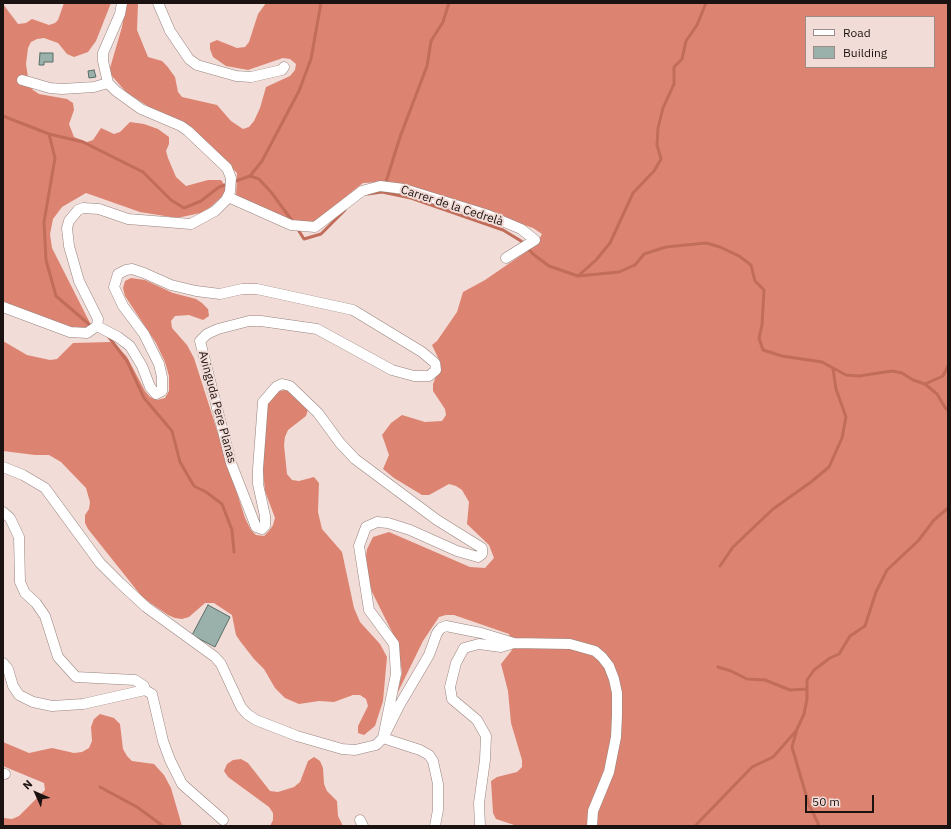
<!DOCTYPE html>
<html>
<head>
<meta charset="utf-8">
<style>
  body { margin:0 }
  #map { position:relative; width:951px; height:829px; overflow:hidden; background:#f2dcd7; font-family:"IBM Plex Sans",sans-serif }
  canvas { display:block }
  .frame { position:absolute; inset:0; border:4px solid #1b1311; pointer-events:none }
  .legend { position:absolute; left:805px; top:16px; width:130px; height:52px; box-sizing:border-box; background:#f2dcd7; border:1px solid #9c8c88; margin:0; padding:5px 7px; list-style:none; font-size:12px; color:#1b1311 }
  .legend li { display:flex; align-items:center; gap:8px; height:20px }
  .legend b { width:20px; border:1px solid #9c8c88 }
  .north { position:absolute; left:16px; top:773px; width:40px; height:40px; -webkit-text-stroke:3px #f2dcd7; paint-order:stroke; rotate:315deg; font-size:11px; font-weight:700; line-height:16px; text-align:center; color:#1b1311 }
  .north::after { content:''; display:block; margin:auto; width:14px; height:18px; background:#1b1311; clip-path:polygon(50% 0,100% 100%,50% 72%,0 100%) }
  .scale { position:absolute; left:805px; top:795px; width:69px; height:18px; box-sizing:border-box; border:2px solid #1b1311; border-top:0; padding-left:5px; font-size:12px; line-height:14px; white-space:nowrap; color:#1b1311; -webkit-text-stroke:3px #f2dcd7; paint-order:stroke }
</style>
</head>
<body>
<div id="map">
<canvas width="951" height="829"></canvas>
<div class="frame"></div>
<ul class="legend">
<li><b style="height:5px;background:#fff"></b>Road</li>
<li><b style="height:11px;background:#9ab0aa"></b>Building</li>
</ul>
<div class="north">N</div>
<div class="scale">50 m</div>
</div>
<script>
const context = document.querySelector('canvas').getContext('2d');
context.lineJoin = 'round';
function paint(path, color) {
  context.fillStyle = color;
  context.fill(path, 'evenodd');
}
function toPath(rows) {
  const path = new Path2D();
  for (const r of rows) {
    path.moveTo(r[0], r[1]);
    for (let i = 2; i < r.length; i += 2) path.lineTo(r[i], r[i + 1]);
  }
  return path;
}
function stroke(path, color, width, dash) {
  context.strokeStyle = color;
  context.lineWidth = width;
  context.lineCap = dash ? 'butt' : 'round';
  context.setLineDash(dash || []);
  context.stroke(path);
}
function write(font, color, halo, rows, align = 'center') {
  context.font = font + ' "IBM Plex Sans",sans-serif';
  context.lineWidth = 4;
  context.setLineDash([]);
  context.textBaseline = 'middle';
  context.strokeStyle = halo;
  context.fillStyle = color;
  for (const [text, x, y, turn = 0] of rows) {
    context.save();
    context.translate(x, y);
    context.rotate((+turn || 0) * Math.PI / 180);
    context.textAlign = isNaN(turn) ? turn : align;
    if (halo) context.strokeText(text, 0, 0);
    context.fillText(text, 0, 0);
    context.restore();
  }
}
const forest = toPath([
  [64,3,111,3,96,41,88,52,74,57,67,54,58,43,44,38,37,39,31,42,28,48,26,64,29,84,33,90,39,94,67,99,73,103,74,110,69,124,74,137,87,142,93,140,101,128,114,134,120,132,130,122,144,124,158,129,169,137,169,144,166,151,168,158,176,177,186,186,208,180,221,180,226,187,226,193,205,212,177,218,140,212,86,193,62,207,53,219,50,234,52,248,90,323,87,330,81,332,17,309,3,301,3,4,18,24,26,23,32,19,49,25,55,23,58,20],
  [126,3,138,3,137,30,148,57,162,61,167,66,175,77,178,92,182,97,217,105,231,121,243,129,249,127,254,121,260,108,266,87,290,76,295,70,296,64,290,59,283,58,248,70,226,66,213,57,210,49,210,43,217,40,237,48,245,47,249,42,258,14,266,3,948,3,948,826,517,826,496,819,493,813,491,781,497,777,517,772,522,767,522,760,511,723,508,691,501,664,512,650,509,634,454,615,446,615,439,617,423,641,397,694,402,673,398,644,372,592,368,578,366,556,367,549,373,537,389,532,470,567,485,568,494,558,489,545,467,524,469,502,462,490,456,486,449,484,429,495,422,495,394,478,383,469,389,455,382,435,391,423,402,415,425,422,442,421,446,415,445,409,433,391,433,384,441,364,432,345,437,341,457,312,463,292,485,280,536,245,542,234,533,228,467,206,380,182,363,183,313,223,293,222,236,198,237,173,212,148,177,119,149,107,126,92,111,75,110,68,122,27],
  [806,17,934,17,934,67,806,67],
  [131,278,145,280,173,293,196,299,202,303,208,309,209,316,203,320,189,315,175,316,171,321,172,328,187,345,194,358,245,518,251,530,256,535,264,536,269,531,273,525,275,518,265,491,262,461,268,402,279,391,286,390,293,393,308,409,306,416,288,430,285,437,284,445,287,474,292,480,299,481,314,477,319,483,318,512,322,529,342,552,354,608,360,622,380,644,387,657,383,701,375,726,364,735,358,733,358,726,368,706,366,699,360,695,353,695,334,702,319,701,299,704,285,698,275,688,264,669,254,659,240,641,236,635,232,615,214,603,205,603,189,617,182,619,175,618,168,615,143,598,88,529,85,523,85,515,89,509,90,502,86,488,61,462,49,455,35,455,3,451,3,341,27,355,50,360,57,359,73,343,110,342,117,346,127,357,145,391,150,397,157,400,165,398,169,391,169,376,165,362,156,343,125,296,123,288,125,281],
  [100,714,114,718,120,724,123,749,127,756,132,761,154,764,164,775,171,788,182,826,3,826,3,818,12,819,19,816,45,790,44,783,3,766,3,742,29,753,52,748,74,753,82,752,89,748,92,741,91,727,94,719],
  [314,757,320,761,323,768,324,784,327,791,337,801,338,816,343,826,270,826,273,820,273,813,269,807,228,777,224,771,227,764,233,760,241,759,248,763,270,791,278,792,294,787,300,782,308,761]
]);
const stream = toPath([
  [3,116,49,134,83,142,143,172,171,200,184,208,201,201,219,187,228,184],
  [49,134,55,158,44,222,46,260,56,296,91,326],
  [250,176,262,161,299,91,311,59,321,3],
  [233,182,250,176,259,179,271,192,293,222],
  [385,185,400,137,427,66,431,41,443,22,449,3],
  [368,194,382,192,411,198,503,230,521,241,533,254,549,266,578,276,619,272,635,265,644,254,666,247,706,243,720,247,739,256,751,265,755,281,764,290,762,325,759,338,763,350,782,356,822,362,846,375,859,376,892,371,902,373,913,380,925,384,937,394,946,409,948,410],
  [297,228,304,239,321,234,345,210],
  [578,276,596,260,610,243,633,193,654,171,661,159,657,145,658,128,663,108,674,84,674,67,682,59,686,41,697,25,706,3],
  [108,336,127,361,144,398,172,431,180,462,194,486,206,492,222,504,232,530,234,552],
  [925,384,943,376,948,366],
  [720,566,733,547,773,509,811,482,829,467,842,438,846,417,836,389,833,369],
  [718,667,731,671,747,679,765,680,790,690,807,689],
  [100,787,137,807,163,826],
  [695,826,752,767,773,757,796,731],
  [818,826,818,823,809,805,792,747,797,729,804,714,807,699,807,680,814,670,830,658,839,654,850,636,865,626,876,592,887,570,918,541,934,520,948,508]
]);
const building = toPath([
  [40,53,53,53,53,62,44,62,44,65,39,65,40,53],
  [94,70,96,77,89,78,88,71,94,70],
  [208,605,230,617,215,647,192,635,208,605]
]);
const minor = toPath([
  [158,3,170,31,189,59,197,65,236,76,251,77,282,70,284,67],
  [22,80,50,88,62,89,94,87,108,83],
  [228,197,291,225,315,227,362,191,380,186,404,189,488,215,521,229,535,240,506,258],
  [3,307,70,332,87,333,97,326,98,319,79,281,69,246,67,228,69,221,78,210,83,208,99,209,128,219,191,224,215,211,226,200,230,192,231,178,227,168,188,131,181,126,141,109,116,91,108,83,103,61,103,53,120,14,122,3],
  [97,326,118,337,130,346,142,366,150,387,156,394,162,391,162,377,159,364,144,334,123,306,114,287,118,274,126,270,132,269,144,273,171,285,196,291,220,294,242,289,257,289,353,310,422,352,435,363,436,370,429,376,414,376,392,370,317,329,261,321,249,321,218,329,207,334,200,341,231,463,256,527,262,529,265,526,265,516,258,484,258,469,263,402,276,387,282,384,290,386,318,413,340,443,355,459,437,520,482,548,482,554,478,557,457,551,410,530,388,523,377,522,366,527,359,546,369,610,394,644,396,674,383,738],
  [3,467,23,475,45,488,100,563,120,583,146,607,215,657,221,664,241,707,247,714,256,720,297,736,342,749,355,750,376,745,383,738,399,706,429,655,437,633,441,628,446,626,481,633,514,643,570,644,595,651,602,657,609,666,614,679,617,693,617,715,616,737,609,772,593,811,592,826],
  [3,512,10,518,19,537,20,582,25,593,36,603,45,616,58,657,76,677,135,680,144,686,145,690,152,694,163,741,170,760,182,784,223,820],
  [3,663,8,669,13,686,19,695,33,702,52,706,83,704,145,690],
  [383,738,420,750,429,755,433,761,438,784,438,810,435,826],
  [3,774,5,774],
  [360,820,363,826],
  [480,826,479,803,485,760,486,736,477,720,452,699,450,687,456,663,464,648,479,644,501,647,514,643]
]);
const streetNames = [
  ["Carrer de la Cedrelà",452,206,18],
  ["Avinguda Pere Planas",217,407,75]
];
paint(forest, '#dc8471');
stroke(stream, '#c16d5a', 3);
paint(building, '#9ab0aa');
stroke(building, '#576c66', 1);
stroke(minor, '#97837e', 11);
stroke(minor, '#fff', 10);
write('12px', '#1b1311', '#f2dcd7', streetNames);
</script>
</body>
</html>
